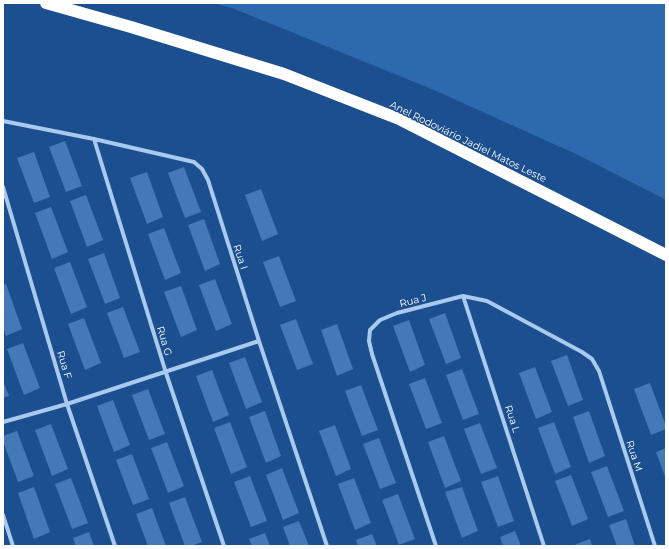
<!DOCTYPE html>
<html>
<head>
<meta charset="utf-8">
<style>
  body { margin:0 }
  #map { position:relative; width:669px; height:549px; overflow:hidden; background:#1b4f8f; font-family:Montserrat,sans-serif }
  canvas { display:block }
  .frame { position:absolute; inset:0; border:4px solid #fff; pointer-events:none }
</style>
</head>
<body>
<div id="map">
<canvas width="669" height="549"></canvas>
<div class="frame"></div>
</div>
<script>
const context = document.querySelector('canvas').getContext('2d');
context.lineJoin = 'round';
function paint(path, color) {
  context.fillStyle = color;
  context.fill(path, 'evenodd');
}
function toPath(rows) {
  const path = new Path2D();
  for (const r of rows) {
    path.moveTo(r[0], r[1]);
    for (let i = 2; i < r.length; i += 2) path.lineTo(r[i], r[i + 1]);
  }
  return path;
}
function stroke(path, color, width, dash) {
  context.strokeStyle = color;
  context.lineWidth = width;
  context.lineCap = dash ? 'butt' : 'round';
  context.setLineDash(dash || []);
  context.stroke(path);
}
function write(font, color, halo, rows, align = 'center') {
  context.font = font + ' Montserrat,sans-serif';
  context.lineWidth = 3;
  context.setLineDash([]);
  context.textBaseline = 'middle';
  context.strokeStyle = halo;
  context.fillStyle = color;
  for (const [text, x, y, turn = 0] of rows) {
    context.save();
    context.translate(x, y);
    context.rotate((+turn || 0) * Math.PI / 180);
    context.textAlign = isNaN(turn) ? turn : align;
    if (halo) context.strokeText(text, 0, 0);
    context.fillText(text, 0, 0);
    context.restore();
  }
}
const green = toPath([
  [213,3,666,3,666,200,578,155,434,90,232,8]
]);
const building = toPath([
  [65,141,82,186,66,192,49,147],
  [34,152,50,197,34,203,17,158],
  [184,167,201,212,185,218,168,173],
  [147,172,163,217,147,224,130,178],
  [261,189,278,234,262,241,245,195],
  [86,195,103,240,87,247,70,201],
  [51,207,68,252,52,259,35,213],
  [204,219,220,264,205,271,188,225],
  [164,228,181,273,165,280,148,234],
  [104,253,120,298,105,304,88,259],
  [279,256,296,301,280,307,263,262],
  [70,262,87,307,71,314,54,268],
  [215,279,232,324,216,331,199,285],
  [6,284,22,329,6,336,3,327,3,285],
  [181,286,197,330,181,337,164,292],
  [123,307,140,352,124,358,107,313],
  [445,313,461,358,446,364,429,319],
  [84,318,101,363,85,370,68,324],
  [296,319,313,364,297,370,280,325],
  [409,320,425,365,410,372,393,326],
  [337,324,353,369,337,376,321,330],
  [23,343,40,388,24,395,7,349],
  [567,355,583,400,568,406,551,361],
  [245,357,262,402,246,409,229,363],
  [535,367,552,412,536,419,519,373],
  [462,369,479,414,463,420,446,375],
  [212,370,229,415,213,422,196,376],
  [425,378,442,423,426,429,409,384],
  [3,381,9,396,3,398],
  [650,383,666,426,666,429,651,435,634,389],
  [361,385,378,430,362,436,345,391],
  [148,389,165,434,149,440,132,395],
  [113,400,130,445,114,452,97,406],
  [265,411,281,456,266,463,249,417],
  [589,411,605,456,589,463,573,417],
  [230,422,247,467,231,474,214,428],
  [554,422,571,467,555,474,538,428],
  [480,423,497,468,481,474,464,429],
  [51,424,68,469,52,476,35,430],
  [335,425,351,469,336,476,319,431],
  [17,431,34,476,18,482,3,441,3,436],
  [444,436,461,481,445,488,428,442],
  [379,438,396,483,380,489,363,444],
  [167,442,184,486,168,493,151,448],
  [666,448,666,479,656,452],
  [132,454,149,499,133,505,116,460],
  [607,466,624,511,608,517,591,472],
  [282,468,299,513,283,520,266,475],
  [571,475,588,519,572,526,555,481],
  [250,476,267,521,251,527,234,482],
  [498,476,514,521,498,527,481,482],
  [71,478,88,523,72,529,55,484],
  [354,478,371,523,355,530,338,484],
  [34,487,50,532,34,539,18,493],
  [462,487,478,531,462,538,445,492],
  [398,494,415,539,399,545,382,500],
  [185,497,202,542,191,546,185,546,169,503],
  [152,508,166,546,148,546,136,514],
  [626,519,635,546,617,546,609,525],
  [299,521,309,546,290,546,283,527],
  [515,531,521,546,503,546,500,537],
  [89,532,94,546,76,546,73,538],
  [265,533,270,546,252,546,249,539],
  [372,534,377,546,358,546,356,540],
  [590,539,592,546,574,546,574,545]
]);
const street = toPath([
  [3,121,94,139,194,162,202,169,208,180,259,341,327,546],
  [94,139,166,373,224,546],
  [3,187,67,404,115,546],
  [463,296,544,546],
  [3,422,67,404,259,341],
  [3,515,13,546],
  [436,546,372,354,369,341,370,330,380,320,397,313,463,296,487,301,582,352,592,359,599,371,655,546]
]);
const highway = toPath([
  [46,3,131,27,284,74,399,119,666,255]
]);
const streetNames = [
  ["Anel Rodoviário Jadiel Matos Leste",468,142,26],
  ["Rua I",240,257,72],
  ["Rua J",413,301,-14],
  ["Rua G",164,341,73],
  ["Rua F",64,365,73],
  ["Rua L",512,419,72],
  ["Rua M",634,456,72]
];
paint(green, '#2e69ad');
paint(building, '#4478b7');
stroke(street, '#a9c9ee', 4);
stroke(highway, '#fff', 12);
write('10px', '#fff', '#1b4f8f', streetNames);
</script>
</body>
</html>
